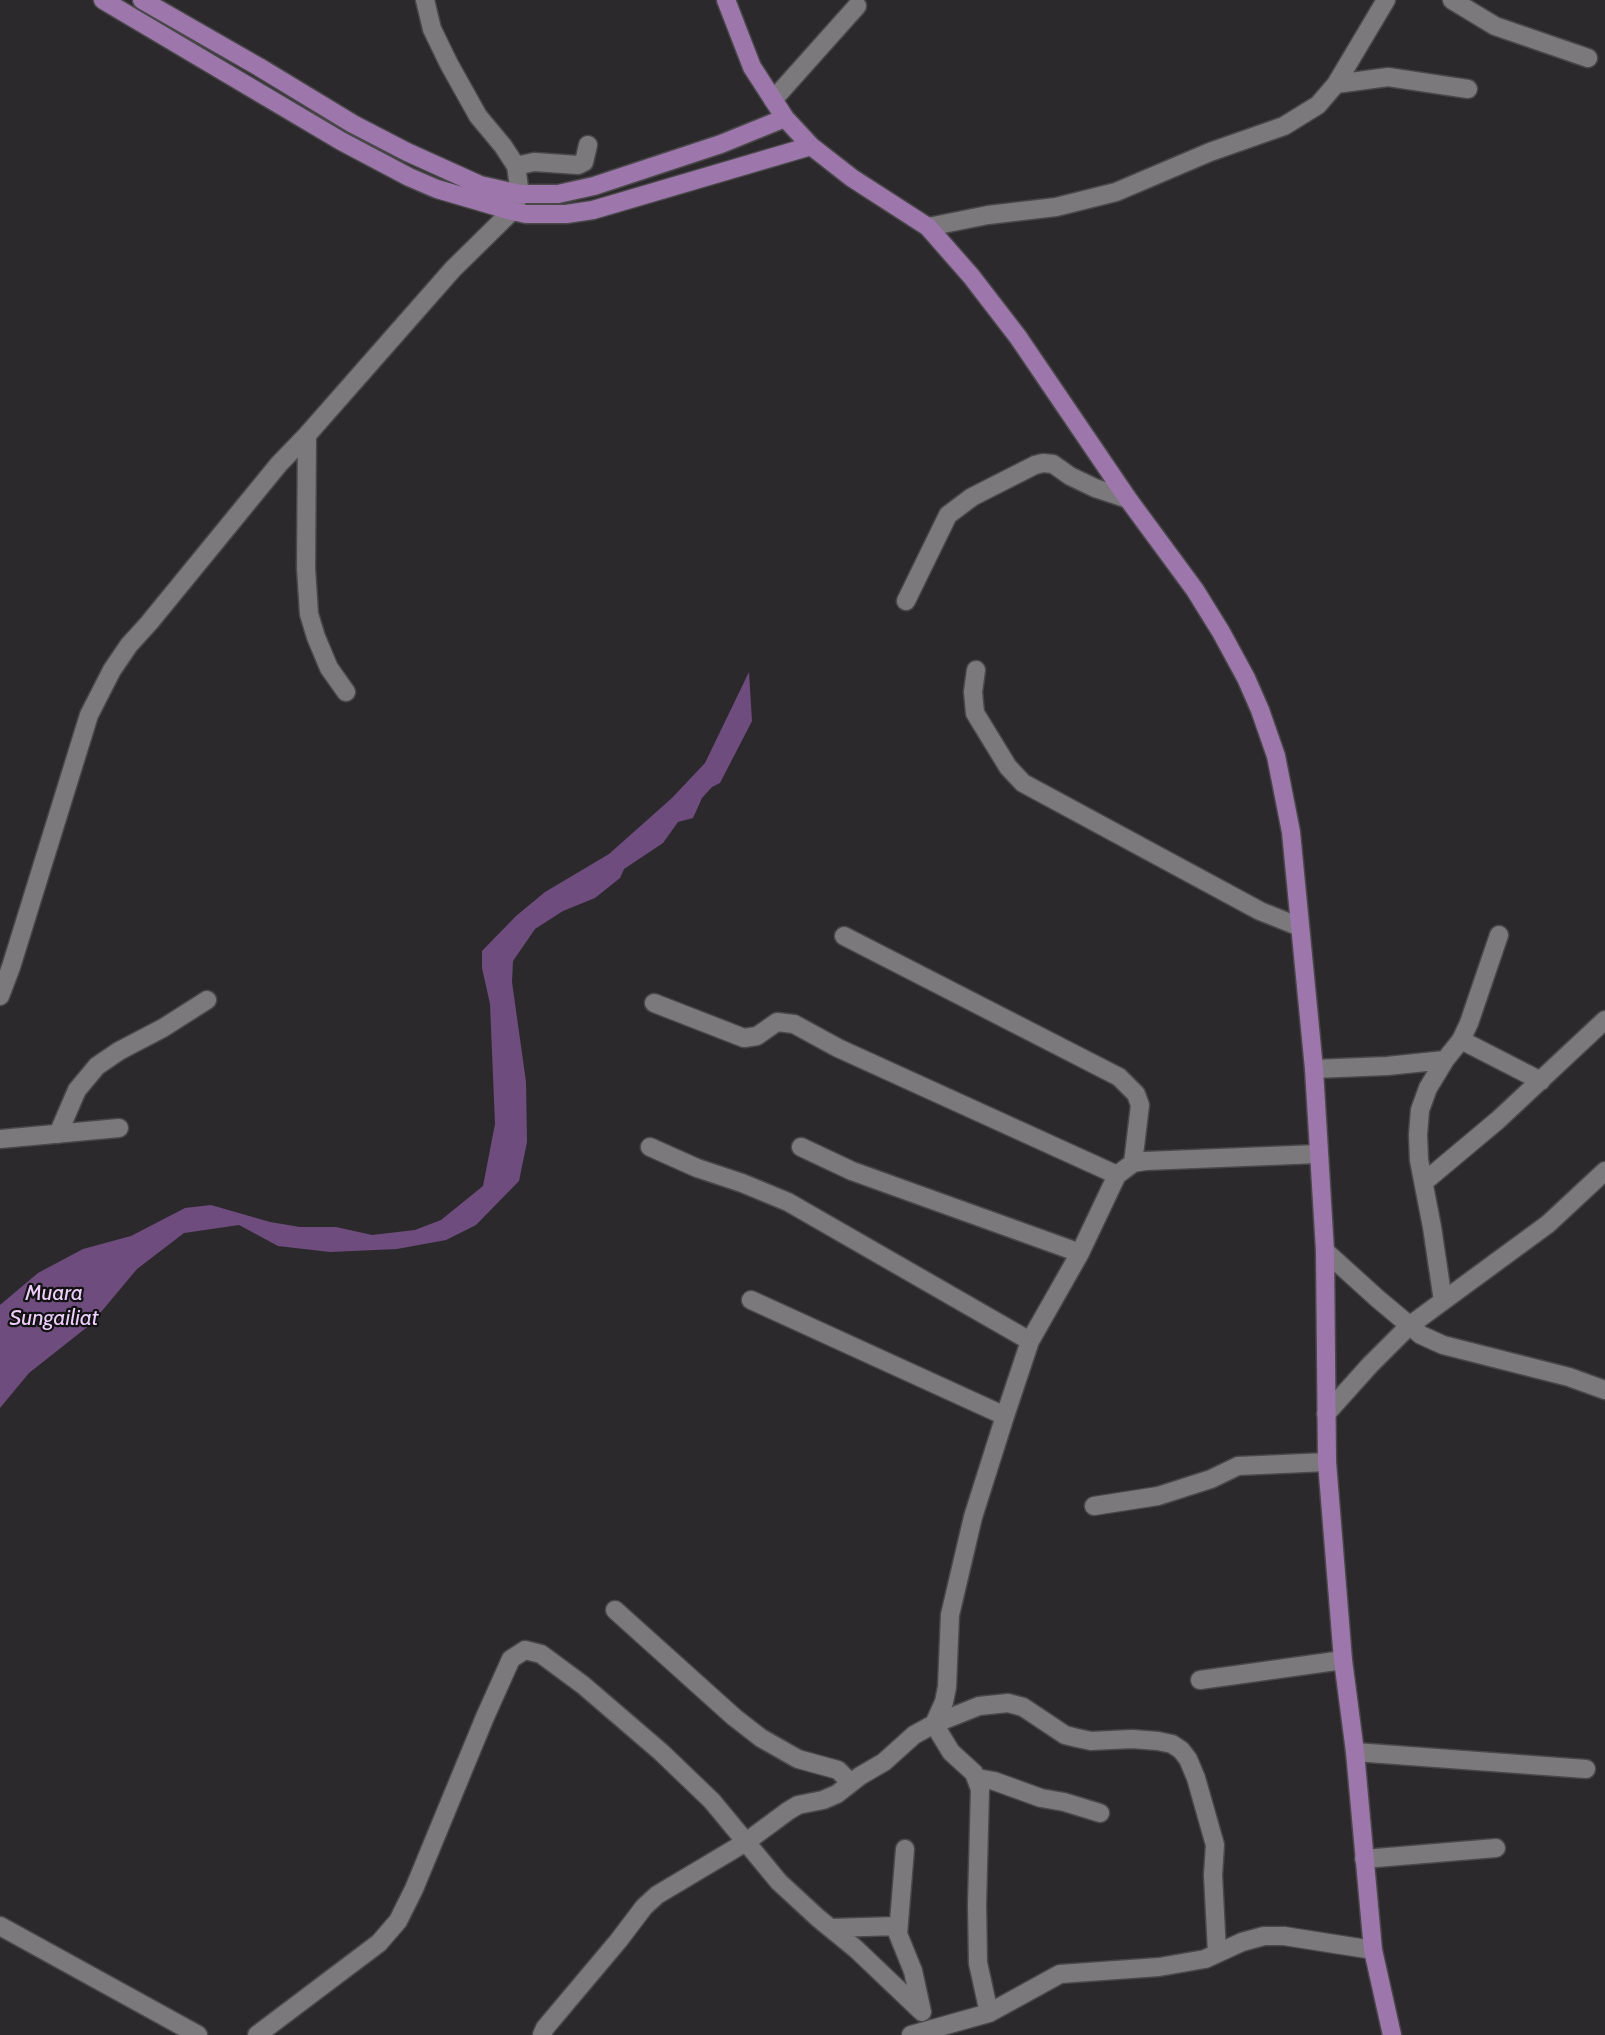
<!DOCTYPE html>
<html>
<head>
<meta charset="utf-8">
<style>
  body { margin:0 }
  canvas { display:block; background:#2b292c }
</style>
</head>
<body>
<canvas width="1605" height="2035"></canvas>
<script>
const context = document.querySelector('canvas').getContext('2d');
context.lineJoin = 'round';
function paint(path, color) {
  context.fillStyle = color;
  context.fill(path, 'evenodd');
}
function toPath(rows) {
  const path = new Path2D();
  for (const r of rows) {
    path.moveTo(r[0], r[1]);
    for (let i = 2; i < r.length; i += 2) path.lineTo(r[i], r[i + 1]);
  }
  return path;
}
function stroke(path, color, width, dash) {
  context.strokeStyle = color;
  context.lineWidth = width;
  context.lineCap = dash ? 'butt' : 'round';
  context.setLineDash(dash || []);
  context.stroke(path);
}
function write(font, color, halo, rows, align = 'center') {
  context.font = font + ' Cabin,sans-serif';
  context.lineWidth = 4.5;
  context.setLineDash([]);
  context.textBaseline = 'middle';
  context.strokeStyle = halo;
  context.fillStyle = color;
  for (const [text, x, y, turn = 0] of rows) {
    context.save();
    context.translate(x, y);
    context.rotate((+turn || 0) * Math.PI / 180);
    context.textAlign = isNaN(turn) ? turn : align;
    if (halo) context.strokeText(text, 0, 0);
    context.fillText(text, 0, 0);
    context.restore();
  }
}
const water = toPath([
  [749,672,752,721,720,783,712,787,702,798,693,818,678,822,663,843,624,869,620,878,595,898,563,911,535,929,513,961,512,982,526,1082,527,1142,519,1181,476,1225,446,1240,397,1249,330,1252,278,1246,239,1225,184,1233,137,1269,91,1324,29,1373,0,1408,0,1305,38,1273,83,1249,131,1236,185,1208,211,1205,270,1222,300,1227,336,1227,372,1235,415,1230,441,1220,483,1186,495,1124,490,1004,482,968,482,951,516,916,545,892,609,854,672,798,705,763]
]);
const minor = toPath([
  [1452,0,1495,26,1588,58],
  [1336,84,1388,77,1468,89],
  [773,100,857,6],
  [516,166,534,162,578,165,584,162,588,145],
  [928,227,988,215,1056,207,1116,192,1210,152,1284,126,1318,105,1336,84,1386,0],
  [906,601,948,515,972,497,1035,465,1043,463,1053,464,1070,476,1095,488,1128,499],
  [976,670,973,692,975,713,1008,767,1023,783,1260,911,1300,927],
  [346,692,329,668,316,637,309,614,306,568,307,435,453,269,512,211,520,194,516,166,503,146,478,116,449,64,432,29,425,0],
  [844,936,1119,1077,1136,1094,1140,1105,1133,1163],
  [0,996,11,967,89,715,112,670,129,645,149,623,279,464,307,435],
  [654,1003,744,1038,757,1036,777,1022,794,1024,838,1048,1117,1175],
  [1461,1040,1541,1081],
  [1314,1069,1387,1066,1445,1060],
  [58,1134,77,1090,97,1066,119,1051,163,1028,207,1000],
  [0,1139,119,1128],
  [650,1147,697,1168,742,1183,788,1202,1030,1341],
  [801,1147,852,1171,1080,1253],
  [1424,1182,1498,1120,1605,1020],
  [1325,1251,1378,1299,1421,1335,1443,1345,1569,1377,1605,1390],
  [751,1300,1005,1416],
  [1443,1301,1432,1227,1419,1160,1418,1135,1420,1110,1428,1088,1445,1060,1461,1040,1469,1023,1499,935],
  [1326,1414,1370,1365,1409,1326,1548,1224,1605,1171],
  [1094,1506,1158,1496,1211,1479,1238,1466,1327,1462],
  [615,1610,734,1717,761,1738,798,1759,838,1770,851,1783],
  [1200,1680,1343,1660],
  [934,1724,944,1702,947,1687,950,1615,973,1517,1005,1416,1030,1341,1080,1253,1117,1175,1133,1163,1145,1161,1318,1154],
  [934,1724,979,1706,1008,1703,1023,1707,1065,1735,1077,1738,1091,1741,1132,1739,1158,1741,1172,1744,1181,1750,1188,1759,1196,1778,1215,1845,1213,1875,1217,1952],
  [1355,1752,1586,1769],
  [977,1778,994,1781,1041,1798,1064,1802,1100,1813],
  [905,1849,898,1934,913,1971,922,2012],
  [1364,1859,1496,1848],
  [0,1926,198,2035],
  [831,1928,898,1926],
  [257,2035,379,1943,398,1921,414,1889,485,1717,511,1659,525,1650,541,1654,583,1685,661,1752,712,1801,779,1882,818,1918,856,1949,920,2010],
  [542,2035,545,2028,619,1940,644,1907,657,1895,746,1842,788,1811,798,1805,823,1800,837,1794,860,1776,884,1762,914,1735,934,1724,951,1752,974,1773,980,1789,977,1905,978,1963,989,2013],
  [911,2035,989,2013,1060,1974,1159,1967,1205,1959,1242,1942,1264,1936,1284,1936,1373,1950]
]);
const major = toPath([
  [103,0,341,141,409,177,437,189,512,211,526,214,566,214,593,210,811,146],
  [142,0,259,67,353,124,407,152,480,185,520,194,558,194,594,186,721,144,785,118],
  [726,0,752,67,785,118,811,146,852,178,928,227,971,276,1018,337,1128,499,1195,590,1221,632,1246,678,1260,710,1276,756,1291,832,1314,1069,1325,1251,1327,1462,1343,1660,1355,1752,1373,1950,1392,2035]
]);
const waterNames = [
  ["Muara",54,1294],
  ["Sungailiat",54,1319]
];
paint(water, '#6f4c7e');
stroke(minor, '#494749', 21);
stroke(major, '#494749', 21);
stroke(minor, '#7c797d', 18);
stroke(major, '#9d77ac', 18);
write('italic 22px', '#eecefc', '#131213', waterNames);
</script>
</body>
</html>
